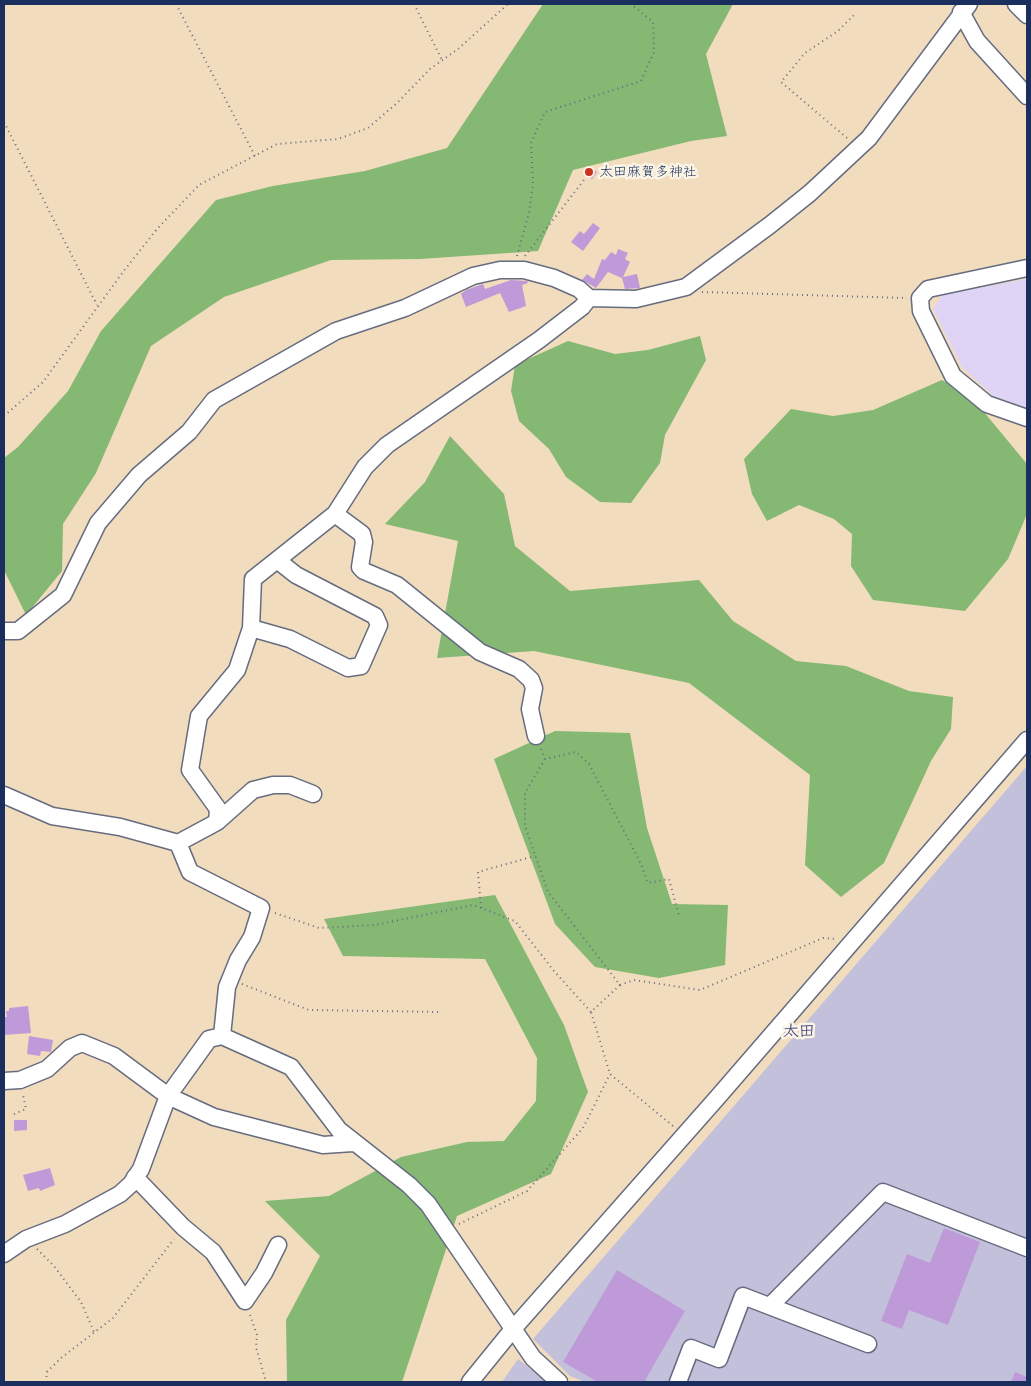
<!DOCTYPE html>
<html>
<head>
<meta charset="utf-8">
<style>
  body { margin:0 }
  #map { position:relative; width:1031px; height:1386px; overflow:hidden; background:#f2dcbe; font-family:Pangolin,sans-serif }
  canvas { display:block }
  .frame { position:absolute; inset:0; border:5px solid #1b2f5e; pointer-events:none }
</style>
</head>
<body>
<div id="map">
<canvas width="1031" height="1386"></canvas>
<div class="frame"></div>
</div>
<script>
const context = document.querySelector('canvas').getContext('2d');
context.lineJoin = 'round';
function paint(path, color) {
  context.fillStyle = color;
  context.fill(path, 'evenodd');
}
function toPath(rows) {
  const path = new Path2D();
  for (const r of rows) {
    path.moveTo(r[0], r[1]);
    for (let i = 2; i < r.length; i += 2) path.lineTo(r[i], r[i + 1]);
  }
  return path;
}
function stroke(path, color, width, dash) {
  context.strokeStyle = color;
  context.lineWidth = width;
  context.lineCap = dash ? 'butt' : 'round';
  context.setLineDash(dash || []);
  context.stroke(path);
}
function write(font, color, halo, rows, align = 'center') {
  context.font = font + ' Pangolin,"Klee One",sans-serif';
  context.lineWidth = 5;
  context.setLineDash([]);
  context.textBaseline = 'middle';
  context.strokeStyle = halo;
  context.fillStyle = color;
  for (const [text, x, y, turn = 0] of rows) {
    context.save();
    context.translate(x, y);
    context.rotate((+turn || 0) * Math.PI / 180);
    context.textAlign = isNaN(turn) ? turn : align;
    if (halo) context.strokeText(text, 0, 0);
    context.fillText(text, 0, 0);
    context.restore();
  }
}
const built = toPath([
  [1027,279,1027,408,993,396,962,367,933,309,942,295]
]);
const industrial = toPath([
  [1027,766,1027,1382,585,1382,570,1376,533,1339],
  [518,1359,547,1382,502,1382]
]);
const forest = toPath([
  [543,4,733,4,706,54,727,136,691,141,573,170,538,251,420,259,331,260,224,297,151,346,96,473,63,524,62,571,26,615,4,570,4,458,18,447,68,391,101,331,216,200,273,186,365,171,447,148],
  [700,336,706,360,665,435,660,463,631,503,600,502,566,477,549,449,519,421,511,391,515,365,568,341,615,354,648,350],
  [942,380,974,400,1027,464,1027,514,1008,559,965,611,873,600,851,566,852,534,834,519,799,505,767,521,752,494,744,459,791,409,833,416,873,410],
  [450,436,504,494,515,546,570,591,699,580,733,621,796,661,846,666,909,691,953,697,951,729,931,761,884,863,841,897,805,865,810,775,689,683,534,651,437,658,458,541,385,524,425,482],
  [555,731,630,733,647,828,672,904,728,905,725,965,659,978,595,967,555,924,494,759],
  [495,895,564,1025,588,1092,551,1174,457,1216,402,1382,287,1382,286,1320,320,1256,265,1201,329,1196,401,1157,467,1142,504,1141,536,1101,537,1058,485,959,343,956,324,919]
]);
const building = toPath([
  [589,166,597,172,592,179,584,174],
  [593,223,600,228,583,251,571,242,580,231,584,234],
  [618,249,628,253,625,259,630,262,623,277,637,274,640,288,625,289,622,278,608,272,596,288,582,280,587,274,594,279,602,259,605,260,611,252,616,255],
  [511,280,527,281,528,283,522,285,526,306,509,312,500,293,466,307,461,294,466,290,483,284,485,289],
  [28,1006,31,1033,4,1035,4,1017,7,1017,6,1011,9,1011,9,1008],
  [29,1036,53,1040,51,1052,41,1051,40,1056,27,1054],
  [14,1120,27,1120,27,1130,14,1131],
  [50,1168,55,1185,40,1191,39,1188,28,1191,23,1175],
  [944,1228,980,1242,948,1325,909,1310,902,1329,881,1321,907,1254,930,1263],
  [617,1270,685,1311,644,1382,598,1382,563,1362],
  [1015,1372,1027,1377,1027,1382,1011,1382]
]);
const path = toPath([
  [176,4,255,156],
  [414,4,442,60],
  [4,122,97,305],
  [847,138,781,82,805,53,838,31,856,13],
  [517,256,529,213,533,184,531,143,545,112,641,81,654,52,653,22,631,4],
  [525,256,584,180],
  [702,292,907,298],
  [4,416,43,382,123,272,157,229,199,185,277,144,338,139,368,128,397,103,430,69,458,49,508,4],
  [541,749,545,759,576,752,589,764,641,864,648,883,669,879,679,916],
  [545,759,525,793,525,826,548,892,620,985,591,1012,610,1074,673,1126],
  [481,908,478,872,535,856],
  [275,913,319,928,375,925,473,905,515,921,554,971,591,1012],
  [242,984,309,1010,441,1012],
  [620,985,634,980,700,990,823,938,837,939],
  [14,1114,26,1109,23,1095],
  [459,1224,527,1191,583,1128,610,1074],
  [37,1249,54,1266,81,1302,95,1334],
  [250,1315,257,1335,256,1347,266,1382],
  [46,1382,47,1372,61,1358,113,1318,174,1239]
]);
const minor = toPath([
  [1016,4,1027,15],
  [961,12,977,41,1027,96],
  [1027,268,928,289,920,298,921,311,953,376,987,404,1027,418],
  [335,514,362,534,364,542,360,567,364,571,397,585,480,652,519,669,531,680,534,688,530,709,536,736],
  [251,628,290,639,348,668,361,666,379,625,375,616,296,575,277,560],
  [4,631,18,631,63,595,98,523,139,475,189,432,214,400,336,331,405,308,473,276,500,270,524,270,554,278,579,289,589,298],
  [4,795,52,816,120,827,178,843],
  [217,822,253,790,273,785,290,785,313,794],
  [4,1081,20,1080,47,1069,70,1048,82,1043,114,1056,168,1096,214,1117,323,1145,353,1143],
  [135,1177,183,1227,213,1252,245,1301,264,1273,278,1245],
  [4,1254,26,1239,65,1224,120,1194,131,1184,141,1169,168,1096,209,1039,222,1036],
  [770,1306,883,1192,1027,1248],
  [470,1382,513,1329,717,1098,1027,740],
  [559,1382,533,1358,428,1204,409,1185,339,1130,291,1067,222,1036,227,987,238,960,252,937,261,908,190,872,178,843,217,822,218,809,190,770,199,716,237,670,251,628,253,579,335,514,365,467,387,445,539,340,582,307,589,298,636,299,686,287,770,225,810,193,869,138,969,4],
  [678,1382,691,1348,719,1359,743,1296,868,1344]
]);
const markers = [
  [589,172,5,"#c8321e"]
];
const poiNames = [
  ["太田麻賀多神社",599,172]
];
const quarterNames = [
  ["太田",799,1032]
];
paint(built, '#dfd4f5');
paint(industrial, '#c3c0db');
paint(forest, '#84b873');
paint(building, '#bf9ad8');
stroke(minor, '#666c80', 19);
stroke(path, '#666c80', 2, [1, 4]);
stroke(minor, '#fff', 16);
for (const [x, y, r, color] of markers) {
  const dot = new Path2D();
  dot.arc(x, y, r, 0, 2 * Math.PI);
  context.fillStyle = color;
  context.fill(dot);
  stroke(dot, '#fcf5e5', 2);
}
write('14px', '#1b2f5e', '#fcf5e5', poiNames, 'left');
write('bold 16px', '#545489', '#fcf5e5', quarterNames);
</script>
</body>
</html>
